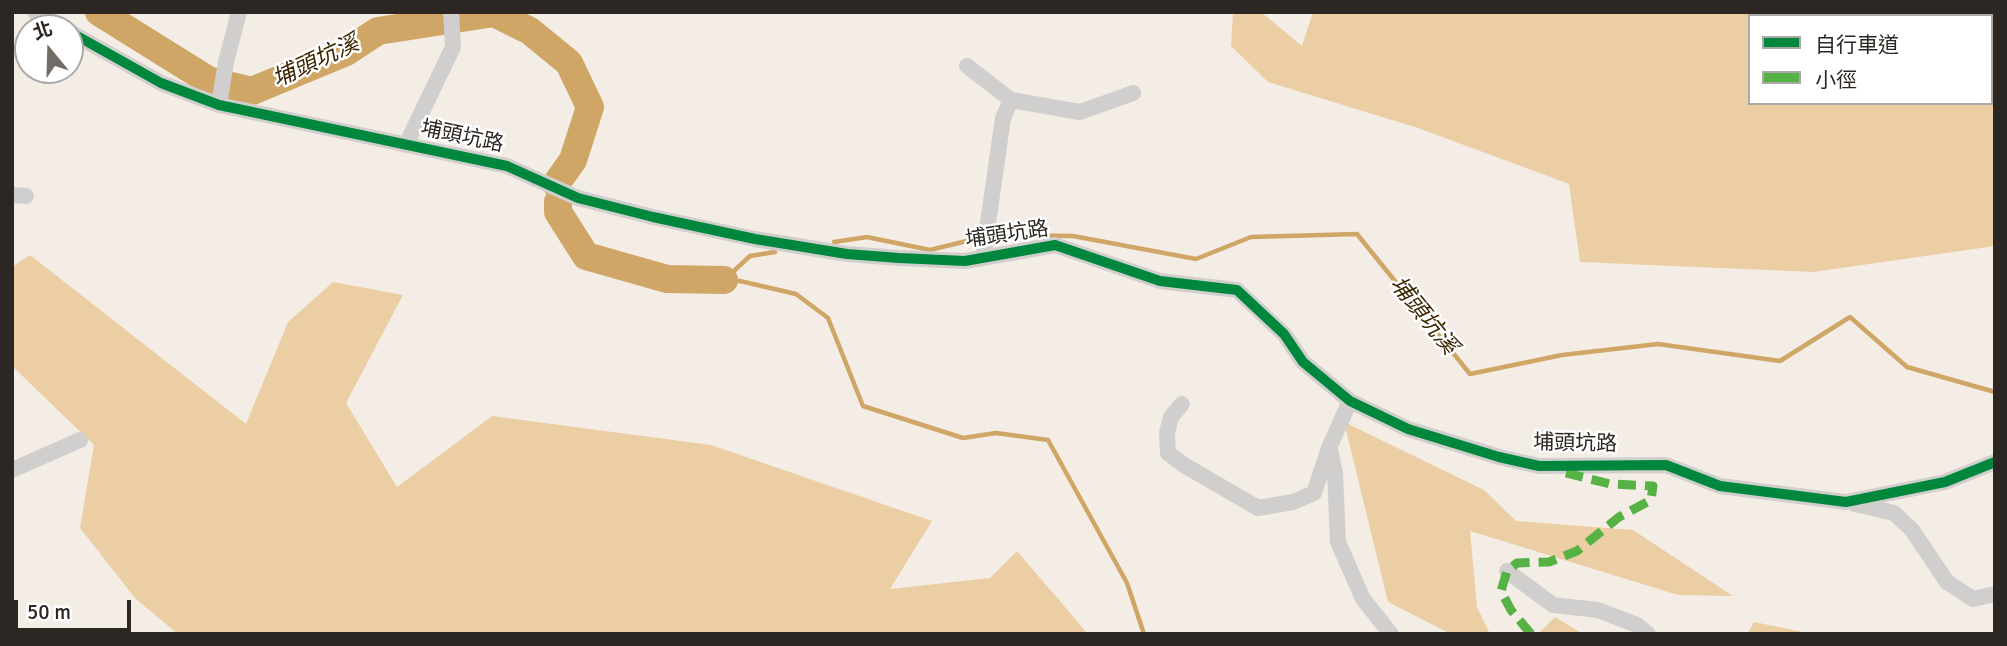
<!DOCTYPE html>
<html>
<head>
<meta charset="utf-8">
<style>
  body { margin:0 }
  #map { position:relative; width:2007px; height:646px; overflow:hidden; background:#f4ede5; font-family:Signika,"Noto Sans TC",sans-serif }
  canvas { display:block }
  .frame { position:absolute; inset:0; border:14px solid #2c2722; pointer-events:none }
  .legend { position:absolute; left:1748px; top:14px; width:245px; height:91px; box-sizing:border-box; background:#fff; border:2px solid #aba9a7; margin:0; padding:9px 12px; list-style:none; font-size:21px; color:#2c2722 }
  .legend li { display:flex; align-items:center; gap:14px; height:35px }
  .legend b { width:35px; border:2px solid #aba9a7 }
  .north { position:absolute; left:14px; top:14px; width:70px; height:70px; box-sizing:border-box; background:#fff; border:2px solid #aba9a7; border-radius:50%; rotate:341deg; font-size:19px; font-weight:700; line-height:28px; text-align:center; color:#2c2722 }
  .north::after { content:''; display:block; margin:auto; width:24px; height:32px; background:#726c66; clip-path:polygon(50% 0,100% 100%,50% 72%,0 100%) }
  .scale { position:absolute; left:14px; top:600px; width:117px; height:32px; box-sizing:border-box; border:4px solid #2c2722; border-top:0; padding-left:9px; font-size:21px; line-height:24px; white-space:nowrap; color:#2c2722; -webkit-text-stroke:5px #fff; paint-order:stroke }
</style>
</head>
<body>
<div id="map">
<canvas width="2007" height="646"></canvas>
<div class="frame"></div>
<ul class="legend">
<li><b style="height:9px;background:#00873e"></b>自行車道</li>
<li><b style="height:9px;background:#56b245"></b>小徑</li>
</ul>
<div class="north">北</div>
<div class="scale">50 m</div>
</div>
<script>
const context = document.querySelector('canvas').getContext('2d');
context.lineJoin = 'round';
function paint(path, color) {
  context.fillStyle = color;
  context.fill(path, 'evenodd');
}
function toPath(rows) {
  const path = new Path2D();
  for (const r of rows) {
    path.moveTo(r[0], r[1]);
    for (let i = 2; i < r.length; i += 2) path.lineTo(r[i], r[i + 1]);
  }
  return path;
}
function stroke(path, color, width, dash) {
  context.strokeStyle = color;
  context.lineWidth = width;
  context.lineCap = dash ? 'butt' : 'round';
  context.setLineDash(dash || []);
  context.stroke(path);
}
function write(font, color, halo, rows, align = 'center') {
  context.font = font + ' Signika,"Noto Sans TC",sans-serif';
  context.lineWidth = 5;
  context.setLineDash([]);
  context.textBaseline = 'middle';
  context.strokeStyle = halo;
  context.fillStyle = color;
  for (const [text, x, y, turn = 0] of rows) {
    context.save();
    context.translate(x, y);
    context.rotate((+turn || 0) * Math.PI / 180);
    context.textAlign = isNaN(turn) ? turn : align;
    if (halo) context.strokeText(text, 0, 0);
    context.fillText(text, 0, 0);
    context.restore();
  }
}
const green = toPath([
  [1233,12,1261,12,1302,46,1313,12,1995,12,1995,246,1813,272,1580,262,1569,184,1418,128,1268,82,1231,46],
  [1750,16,1991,16,1991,103,1750,103],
  [30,255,246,424,288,322,333,282,403,295,346,403,397,487,492,416,711,445,932,521,890,589,990,578,1017,551,1088,634,178,634,135,598,80,528,94,445,12,366,12,267],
  [1344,422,1484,490,1516,521,1633,530,1733,596,1678,595,1470,531,1477,607,1490,634,1451,634,1388,602],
  [1555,617,1583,634,1538,634],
  [1754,622,1813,634,1747,634]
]);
const stream = toPath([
  [991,235,1073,236,1196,259,1251,237,1357,234,1470,374,1562,355,1658,344,1780,361,1850,317,1907,367,1995,392],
  [834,242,867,237,930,250,983,237],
  [724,280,740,281,796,294,828,318,863,406,963,438,996,433,1048,440,1127,583,1144,634],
  [724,280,750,256,775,252]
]);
const river = toPath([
  [99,12,208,80,252,91,346,52,378,31,494,13,530,31,569,63,590,107,573,160,556,184],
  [558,202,558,212,586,256,667,279,724,280]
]);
const minor = toPath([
  [35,12,63,28],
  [70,32,161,83,219,105,507,166,578,198,653,217,755,239,847,254,899,258,965,261,1055,245,1160,281,1237,290,1284,334,1303,362,1350,401,1408,429,1499,457,1539,466,1666,465,1720,486,1846,502,1945,482,1995,462],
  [967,66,1011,100],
  [219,105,226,62,239,12],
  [406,145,453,47,451,12],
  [12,195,26,196],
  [983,258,1003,118,1011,100,1080,112,1133,93],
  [1182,404,1171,417,1167,433,1168,453,1184,465,1258,508,1293,502,1314,493,1329,448,1350,401],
  [1330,450,1335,473,1338,542,1363,599,1391,634],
  [12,470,80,440],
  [1855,504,1894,513,1912,530,1947,582,1973,599,1995,594],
  [1507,571,1553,605,1598,610,1637,625,1648,634]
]);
const quiet = toPath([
  [1531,634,1511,610,1501,591,1507,571,1517,563,1549,562,1577,551,1619,517,1651,500,1653,486,1610,484,1566,473]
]);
const cycleway = toPath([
  [70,32,161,83,219,105,507,166,578,198,653,217,755,239,847,254,899,258,965,261,1055,245,1160,281,1237,290,1284,334,1303,362,1350,401,1408,429,1499,457,1539,466,1666,465,1720,486,1846,502,1945,482,1995,462]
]);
const streetNames = [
  ["埔頭坑路",462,137,12],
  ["埔頭坑路",1007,235,-8],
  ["埔頭坑路",1575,444,1]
];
const waterNames = [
  ["埔頭坑溪",316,62,-25],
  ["埔頭坑溪",1423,316,51]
];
paint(green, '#eccea4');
stroke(stream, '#cfa666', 4.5);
stroke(river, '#cfa666', 28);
stroke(minor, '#d1cfcd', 16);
stroke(quiet, '#56b245', 9, [18, 9]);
stroke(cycleway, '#00873e', 10);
write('21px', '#2c2722', '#fff', streetNames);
write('italic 23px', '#3c2600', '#fff', waterNames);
</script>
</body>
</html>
